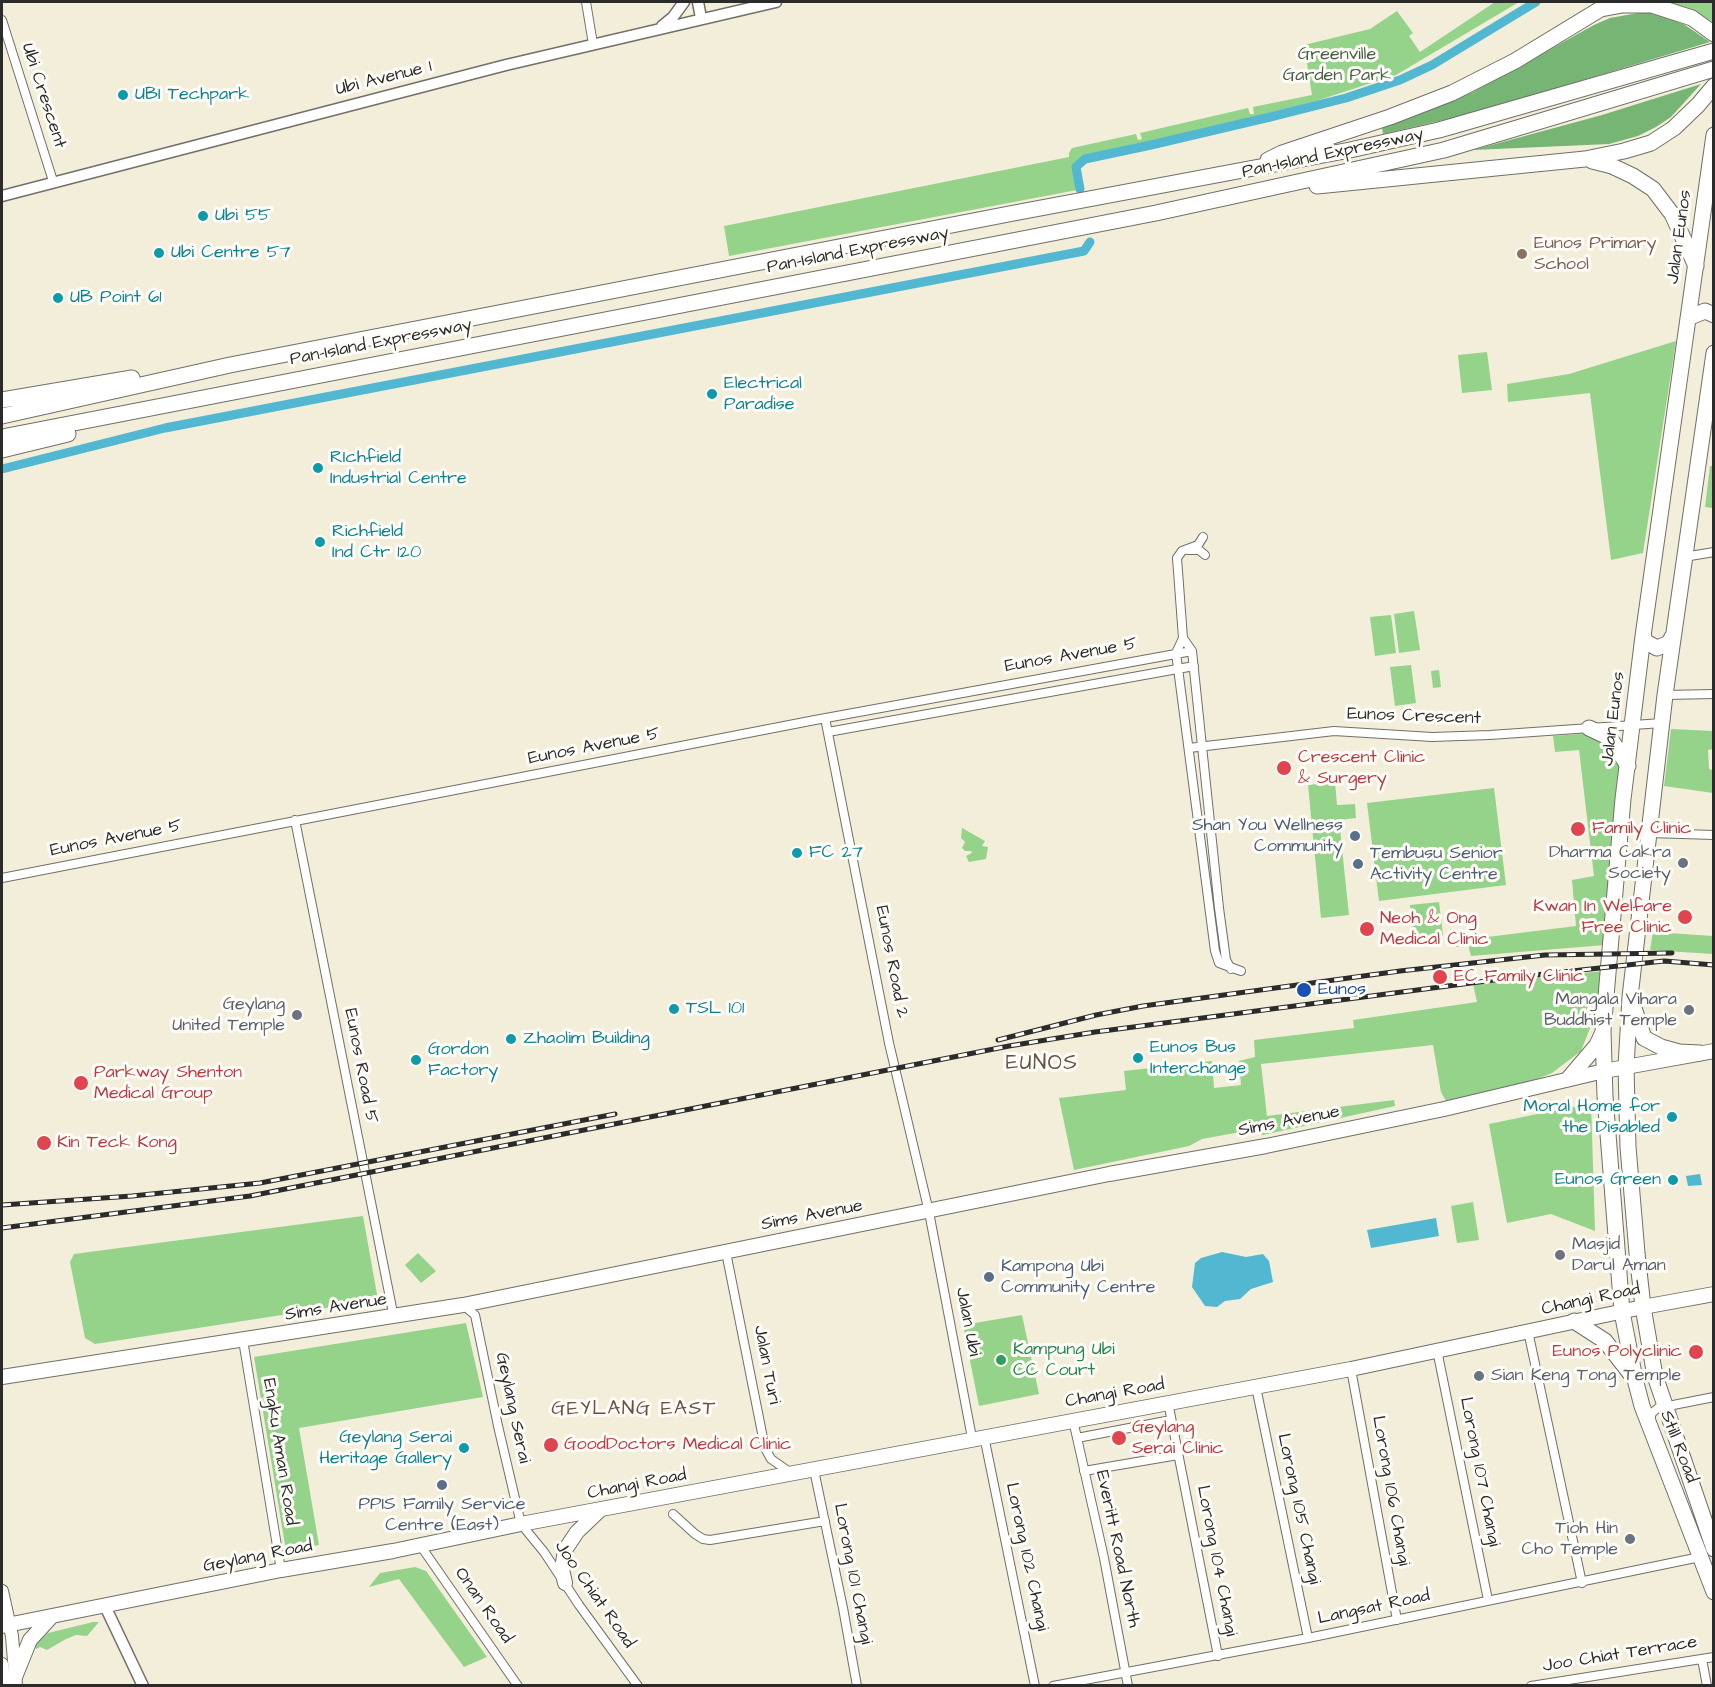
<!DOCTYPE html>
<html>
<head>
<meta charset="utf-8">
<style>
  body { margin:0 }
  #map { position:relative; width:1715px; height:1687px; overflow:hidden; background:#f3eeda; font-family:"Architects Daughter",sans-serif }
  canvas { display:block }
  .frame { position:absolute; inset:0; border:3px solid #2b2b2b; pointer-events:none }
</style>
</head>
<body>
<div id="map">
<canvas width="1715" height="1687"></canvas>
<div class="frame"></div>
</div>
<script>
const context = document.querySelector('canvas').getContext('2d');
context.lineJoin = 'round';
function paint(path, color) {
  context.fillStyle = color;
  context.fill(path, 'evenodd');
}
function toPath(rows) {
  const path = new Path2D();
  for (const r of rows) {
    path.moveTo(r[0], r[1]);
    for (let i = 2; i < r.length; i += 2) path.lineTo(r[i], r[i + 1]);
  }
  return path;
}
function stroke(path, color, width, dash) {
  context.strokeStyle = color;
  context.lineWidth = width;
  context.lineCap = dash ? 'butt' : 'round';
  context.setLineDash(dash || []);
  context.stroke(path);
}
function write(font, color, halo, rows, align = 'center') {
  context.font = font + ' "Architects Daughter",sans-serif';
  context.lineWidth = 6;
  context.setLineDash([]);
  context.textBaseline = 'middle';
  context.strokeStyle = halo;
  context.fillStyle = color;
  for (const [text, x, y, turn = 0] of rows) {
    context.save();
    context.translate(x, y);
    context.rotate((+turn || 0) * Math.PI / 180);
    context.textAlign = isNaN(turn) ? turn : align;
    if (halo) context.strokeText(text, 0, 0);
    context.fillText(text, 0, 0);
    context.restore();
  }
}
const green = toPath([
  [1495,2,1519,2,1396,75,1316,101,1160,140,1083,156,1073,165,1077,190,729,256,724,226,1069,157,1069,153,1072,148,1136,134,1138,140,1142,139,1140,133,1248,108,1250,114,1254,114,1253,107,1312,95,1304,45,1370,29,1397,11,1413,33,1409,36,1420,52],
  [1661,2,1713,2,1713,22,1705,18],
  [1676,341,1643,553,1611,560,1590,393,1508,402,1507,384,1569,374],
  [1487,352,1492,390,1462,393,1458,355],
  [1710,466,1713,466,1713,508,1705,507],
  [1414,611,1420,650,1399,653,1394,614],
  [1391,615,1396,653,1375,656,1370,617],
  [1411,665,1416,703,1395,706,1390,667],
  [1439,670,1441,687,1433,688,1431,671],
  [1671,729,1713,731,1713,749,1708,750,1709,769,1713,770,1713,793,1664,786],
  [1592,733,1601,736,1620,764,1605,945,1471,956,1468,945,1456,947,1455,941,1576,926,1572,880,1594,876,1579,750,1555,752,1553,736],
  [1335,782,1337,805,1355,804,1356,818,1339,820,1349,915,1321,918,1308,785],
  [1494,788,1506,885,1379,901,1367,803],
  [962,828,985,841,982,846,988,847,986,859,969,862,966,856,972,853,971,851,965,851,962,848,965,842,961,838],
  [1439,902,1443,935,1414,938,1410,905],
  [1653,932,1713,936,1713,954,1650,950],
  [1604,971,1601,1000,1581,1051,1552,1073,1522,1085,1446,1101,1441,1092,1433,1045,1261,1064,1267,1116,1394,1100,1395,1106,1263,1135,1252,1130,1202,1139,1189,1146,1074,1170,1059,1098,1126,1090,1124,1071,1212,1061,1214,1088,1241,1085,1239,1061,1255,1057,1254,1040,1354,1028,1353,1020,1477,1002,1473,984],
  [1591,1103,1595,1231,1551,1214,1507,1223,1489,1124],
  [1473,1202,1479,1240,1457,1243,1451,1206],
  [363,1216,378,1300,95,1344,85,1338,70,1262,74,1254],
  [418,1253,436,1271,421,1283,405,1265],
  [1022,1315,1039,1394,979,1406,963,1325],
  [466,1323,483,1397,299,1428,319,1545,286,1551,254,1357],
  [415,1567,426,1571,487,1657,464,1667,399,1579,369,1587,380,1573],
  [93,1622,99,1622,87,1636,76,1635,66,1639,47,1650,40,1647,36,1649,34,1645,48,1633]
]);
const forest = toPath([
  [1638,13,1652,13,1667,17,1685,25,1710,42,1470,114,1383,134,1382,127,1473,92,1594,25,1610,18],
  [1701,84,1671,117,1656,127,1638,136,1609,144,1473,150,1602,115]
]);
const water = toPath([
  [1700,1174,1702,1185,1688,1186,1686,1176],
  [1436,1218,1439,1236,1371,1248,1367,1230],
  [1222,1252,1246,1257,1263,1254,1269,1261,1273,1282,1251,1289,1240,1299,1225,1301,1217,1307,1205,1306,1192,1287,1195,1263,1201,1258]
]);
const canal = toPath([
  [1080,189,1076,167,1085,159,1151,145,1270,117,1346,98,1400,80,1432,65,1536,2],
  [2,469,165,428,1084,251,1090,242]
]);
const minor = toPath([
  [586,2,593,44],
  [2,20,53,181],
  [1203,537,1198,545,1182,551,1177,558,1183,638,1176,653,1215,951,1219,963,1241,971],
  [1188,550,1199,550,1205,555],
  [1684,557,1714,552],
  [1183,638,1192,651,1219,908,1226,960,1231,969],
  [1665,695,1714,694],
  [825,718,889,1043,929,1212,972,1438],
  [828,732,1194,666],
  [1189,748,1334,731,1432,737,1490,735,1662,723],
  [295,820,394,1318],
  [1649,833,1714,835],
  [2,878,815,720,1192,651],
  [726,1252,765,1448,771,1459,791,1473],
  [463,1305,475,1315,498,1426,521,1524,544,1552,579,1605,638,1686],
  [1528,1331,1582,1583],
  [243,1340,281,1570],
  [1437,1350,1488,1600],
  [1351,1369,1397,1620],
  [1256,1387,1308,1638],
  [1168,1402,1218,1656],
  [1073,1420,1104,1558,1128,1686],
  [1649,1421,1652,1413,1658,1408,1714,1397],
  [984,1436,1035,1686],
  [1077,1438,1171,1420],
  [814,1470,843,1608,857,1686],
  [1084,1471,1178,1455],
  [673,1514,695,1534,703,1539,710,1540,825,1521],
  [420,1545,518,1686],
  [1702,1659,1707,1686],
  [1053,1686,1308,1638,1700,1557],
  [1531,1686,1714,1657]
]);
const tertiary = toPath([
  [698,2,701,18],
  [662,26,673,17,684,2],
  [2,196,506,65,776,2],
  [105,1606,143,1686]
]);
const secondary = toPath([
  [2,1591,12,1636,16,1686],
  [2,1664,4,1684]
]);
const primary = toPath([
  [2,1377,463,1305,1109,1174,1266,1146,1444,1109,1604,1071,1714,1051],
  [565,1583,562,1569,565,1550,577,1532,600,1510],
  [2,1626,281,1570,393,1551,521,1524,1351,1369,1643,1307,1714,1294],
  [2,1676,3,1680],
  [15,1677,30,1640,52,1616]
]);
const trunk = toPath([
  [1714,135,1643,636,1623,799,1603,1031,1605,1096,1622,1312,1635,1379,1642,1406,1714,1592],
  [1688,318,1705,311,1714,315],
  [1714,353,1665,695,1630,997,1626,1067,1628,1147,1637,1253,1643,1307,1655,1376,1714,1549],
  [1643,636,1646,642,1657,648,1669,643,1672,637],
  [1589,728,1610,738,1628,766],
  [1633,1005,1644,1038,1661,1047,1679,1052,1700,1053],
  [1569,1078,1597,1045,1603,1032],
  [1574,1321,1605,1341,1633,1377]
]);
const motorway = toPath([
  [1601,9,1622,5,1652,5,1692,18,1714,34],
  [1268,160,1282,153,1390,117,1452,93,1515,61,1612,2],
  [1592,161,1612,166,1633,176,1653,189,1672,214,1696,266],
  [1317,186,1585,159,1624,151,1651,143,1674,128,1698,105,1714,86],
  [2,400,132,378],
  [2,416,230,365,1014,213,1350,150,1439,130,1714,51],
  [2,437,1156,213,1444,150,1714,69],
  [2,450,68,434]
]);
const rail = toPath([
  [998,1040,1096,1015,1143,1006,1400,971,1545,955,1672,953],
  [2,1205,132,1196,260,1183,615,1114],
  [2,1228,250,1196,1009,1046,1095,1032,1517,977,1664,961,1714,965]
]);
const markers = [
  [123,95,6,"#0f9aa8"],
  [203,216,6,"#0f9aa8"],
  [159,253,6,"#0f9aa8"],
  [1522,254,6,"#8d6e63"],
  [58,298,6,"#0f9aa8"],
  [712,394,6,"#0f9aa8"],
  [318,468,6,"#0f9aa8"],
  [320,542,6,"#0f9aa8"],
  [1284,768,8,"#e0444e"],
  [1578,829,8,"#e0444e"],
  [1355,836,6,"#5c6f8a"],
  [797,853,6,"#0f9aa8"],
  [1683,863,6,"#6b7280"],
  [1358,864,6,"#5c6f8a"],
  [1685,917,8,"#e0444e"],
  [1367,929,8,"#e0444e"],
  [1440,977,8,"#e0444e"],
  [1304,990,8,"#1a4fb4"],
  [674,1009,6,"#0f9aa8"],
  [1689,1010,6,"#6b7280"],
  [297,1015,6,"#6b7280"],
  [511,1039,6,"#0f9aa8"],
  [1138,1058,6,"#0f9aa8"],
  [416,1060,6,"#0f9aa8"],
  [81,1083,8,"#e0444e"],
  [1672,1117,6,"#0f9aa8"],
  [44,1143,8,"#e0444e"],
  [1673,1180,6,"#0f9aa8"],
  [1560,1255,6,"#6b7280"],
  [989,1277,6,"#5c6f8a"],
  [1696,1352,8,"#e0444e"],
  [1001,1360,6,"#2e9e5b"],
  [1479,1376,6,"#6b7280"],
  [1119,1438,8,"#e0444e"],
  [551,1445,8,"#e0444e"],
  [464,1448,6,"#0f9aa8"],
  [442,1485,6,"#5c6f8a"],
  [1630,1539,6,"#6b7280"]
];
const parkNames = [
  ["Greenville",1337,55],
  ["Garden Park",1337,76]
];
const streetNames = [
  ["Ubi Avenue 1",384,79,-14],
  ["Ubi Crescent",43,96,72],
  ["Pan-Island Expressway",1333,154,-12],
  ["Jalan Eunos",1680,237,-82],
  ["Pan-Island Expressway",858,251,-11],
  ["Pan-Island Expressway",381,343,-11],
  ["Eunos Avenue 5",1071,656,-10],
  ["Eunos Crescent",1414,717,2],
  ["Jalan Eunos",1614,719,-83],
  ["Eunos Avenue 5",594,747,-11],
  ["Eunos Avenue 5",116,839,-11],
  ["Eunos Road 2",891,962,79],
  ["Eunos Road 5",360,1066,79],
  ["Sims Avenue",1289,1122,-11],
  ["Sims Avenue",812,1216,-11],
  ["Changi Road",1591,1300,-12],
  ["Sims Avenue",336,1308,-9],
  ["Jalan Ubi",967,1322,79],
  ["Jalan Turi",766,1365,79],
  ["Changi Road",1115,1394,-10],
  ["Geylang Serai",512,1408,78],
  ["Still Road",1678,1447,69],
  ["Engku Aman Road",279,1452,81],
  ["Lorong 107 Changi",1479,1472,79],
  ["Changi Road",637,1485,-11],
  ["Lorong 106 Changi",1390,1491,80],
  ["Lorong 105 Changi",1298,1509,78],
  ["Everitt Road North",1117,1549,78],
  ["Geylang Road",258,1557,-11],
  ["Lorong 102 Changi",1026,1557,78],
  ["Lorong 104 Changi",1216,1561,79],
  ["Lorong 101 Changi",852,1574,79],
  ["Joo Chiat Road",594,1595,55],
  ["Onan Road",483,1606,55],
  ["Langsat Road",1374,1608,-12],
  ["Joo Chiat Terrace",1620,1655,-9]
];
const cultureNames = [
  ["UBI Techpark",135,95],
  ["Ubi 55",215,216],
  ["Ubi Centre 57",171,253],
  ["UB Point 61",70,298],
  ["Electrical",724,384],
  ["Paradise",724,405],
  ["RIchfield",330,458],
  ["Industrial Centre",330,479],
  ["Richfield",332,532],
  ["Ind Ctr 120",332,553],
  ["FC 27",809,853],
  ["TSL 101",686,1009],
  ["Zhaolim Building",523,1039],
  ["Eunos Bus",1150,1048],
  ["Interchange",1150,1069],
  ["Gordon",428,1050],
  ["Factory",428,1071],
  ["Moral Home for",1660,1107,"right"],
  ["the Disabled",1660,1128,"right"],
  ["Eunos Green",1661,1180,"right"],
  ["Geylang Serai",452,1438,"right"],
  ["Heritage Gallery",452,1459,"right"]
];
const educationNames = [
  ["Eunos Primary",1534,244],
  ["School",1534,265]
];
const healthNames = [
  ["Crescent Clinic",1298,758],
  ["& Surgery",1298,779],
  ["Family Clinic",1592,829],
  ["Kwan In Welfare",1672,907,"right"],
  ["Free Clinic",1672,928,"right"],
  ["Neoh & Ong",1380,919],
  ["Medical Clinic",1380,940],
  ["EC Family Clinic",1454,977],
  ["Parkway Shenton",94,1073],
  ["Medical Group",94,1094],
  ["Kin Teck Kong",57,1143],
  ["Eunos Polyclinic",1682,1352,"right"],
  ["Geylang",1132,1428],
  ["Serai Clinic",1132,1449],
  ["GoodDoctors Medical Clinic",564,1445]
];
const serviceNames = [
  ["Shan You Wellness",1343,826,"right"],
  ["Community",1343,847,"right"],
  ["Tembusu Senior",1370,854],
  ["Activity Centre",1370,875],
  ["Kampong Ubi",1001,1267],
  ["Community Centre",1001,1288],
  ["PPIS Family Service",442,1505,"center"],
  ["Centre (East)",442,1526,"center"]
];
const worshipNames = [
  ["Dharma Cakra",1671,853],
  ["Society",1671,874],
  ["Mangala Vihara",1677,1000],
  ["Buddhist Temple",1677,1021],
  ["Geylang",285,1005],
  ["United Temple",285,1026],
  ["Masjid",1572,1245,"left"],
  ["Darul Aman",1572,1266,"left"],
  ["Sian Keng Tong Temple",1491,1376,"left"],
  ["Tioh Hin",1618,1529],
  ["Cho Temple",1618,1550]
];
const transitNames = [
  ["Eunos",1318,990]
];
const leisureNames = [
  ["Kampung Ubi",1013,1350],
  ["CC Court",1013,1371]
];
const neighbourhoodNames = [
  ["GEYLANG EAST",634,1410]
];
const quarterNames = [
  ["EUNOS",1042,1065]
];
paint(green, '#94d389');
paint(forest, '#77b575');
paint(water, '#52b7d0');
stroke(canal, '#52b7d0', 9);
stroke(minor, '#716f68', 10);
stroke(tertiary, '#716f68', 13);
stroke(secondary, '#716f68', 14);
stroke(primary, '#716f68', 16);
stroke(trunk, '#716f68', 17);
stroke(motorway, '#716f68', 17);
stroke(minor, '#fff', 8);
stroke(tertiary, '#fff', 10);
stroke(secondary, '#fff', 12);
stroke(primary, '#fff', 14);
stroke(trunk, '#fff', 15);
stroke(motorway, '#fff', 15);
stroke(rail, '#2b2b2b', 5);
stroke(rail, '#fdfcf7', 3, [9]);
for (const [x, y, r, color] of markers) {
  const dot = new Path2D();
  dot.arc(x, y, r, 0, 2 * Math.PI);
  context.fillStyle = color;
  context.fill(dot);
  stroke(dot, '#fdfcf7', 2);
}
write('18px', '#4a5d47', '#fdfcf7', parkNames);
write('18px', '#2b2b2b', '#fdfcf7', streetNames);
write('18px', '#0d838f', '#fdfcf7', cultureNames, 'left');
write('18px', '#785e54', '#fdfcf7', educationNames, 'left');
write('18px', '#be3a42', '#fdfcf7', healthNames, 'left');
write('18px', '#4e5e75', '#fdfcf7', serviceNames, 'left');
write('18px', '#5b616d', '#fdfcf7', worshipNames, 'right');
write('18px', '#164399', '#fdfcf7', transitNames, 'left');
write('18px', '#27864d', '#fdfcf7', leisureNames, 'left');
context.letterSpacing = '1.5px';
write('20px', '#665345', '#fdfcf7', neighbourhoodNames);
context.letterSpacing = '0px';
context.letterSpacing = '1.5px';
write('21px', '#665345', '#fdfcf7', quarterNames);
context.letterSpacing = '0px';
</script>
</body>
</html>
